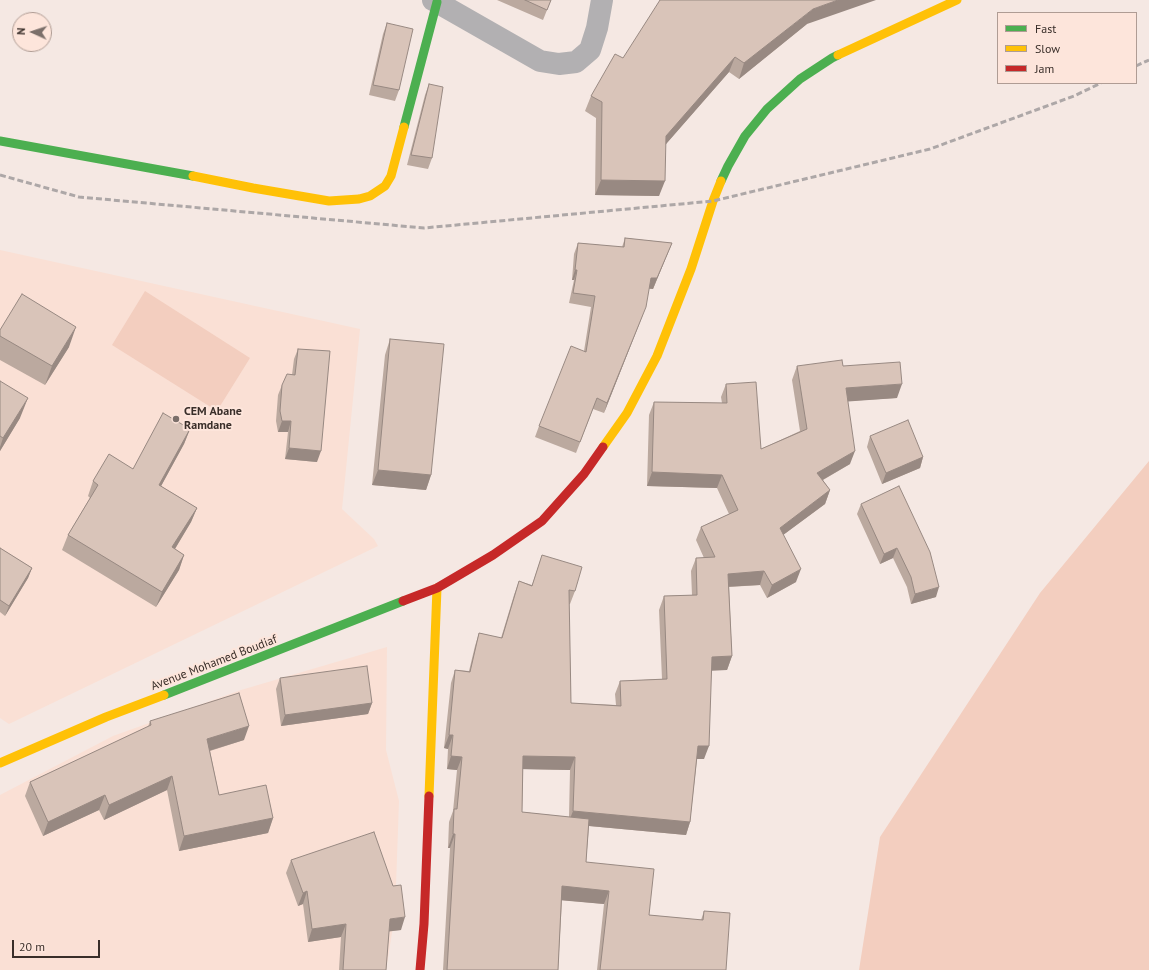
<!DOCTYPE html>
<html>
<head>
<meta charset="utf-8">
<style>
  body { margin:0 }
  #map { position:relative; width:1149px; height:970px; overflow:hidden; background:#f5e8e3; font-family:"PT Sans",sans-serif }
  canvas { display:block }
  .legend { position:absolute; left:997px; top:12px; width:140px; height:72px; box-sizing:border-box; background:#fde5db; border:1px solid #af9c94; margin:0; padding:5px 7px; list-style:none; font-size:12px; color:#392e29 }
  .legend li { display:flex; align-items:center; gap:8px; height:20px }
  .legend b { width:20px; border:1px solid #af9c94 }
  .north { position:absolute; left:12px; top:12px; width:40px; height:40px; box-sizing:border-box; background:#fde5db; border:1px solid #af9c94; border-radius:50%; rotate:273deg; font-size:11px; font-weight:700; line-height:16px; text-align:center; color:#392e29 }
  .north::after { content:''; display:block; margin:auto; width:14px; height:18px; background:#7b6f6a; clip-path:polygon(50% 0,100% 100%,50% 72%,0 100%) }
  .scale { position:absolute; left:12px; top:940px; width:88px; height:18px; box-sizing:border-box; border:2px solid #392e29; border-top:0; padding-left:5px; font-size:12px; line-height:14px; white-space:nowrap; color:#392e29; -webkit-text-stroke:3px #fde5db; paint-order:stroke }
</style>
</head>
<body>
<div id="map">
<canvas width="1149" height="970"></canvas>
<ul class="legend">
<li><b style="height:5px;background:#4caf50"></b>Fast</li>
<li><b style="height:5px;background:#ffc107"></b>Slow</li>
<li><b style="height:5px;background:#c62828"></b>Jam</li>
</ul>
<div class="north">N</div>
<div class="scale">20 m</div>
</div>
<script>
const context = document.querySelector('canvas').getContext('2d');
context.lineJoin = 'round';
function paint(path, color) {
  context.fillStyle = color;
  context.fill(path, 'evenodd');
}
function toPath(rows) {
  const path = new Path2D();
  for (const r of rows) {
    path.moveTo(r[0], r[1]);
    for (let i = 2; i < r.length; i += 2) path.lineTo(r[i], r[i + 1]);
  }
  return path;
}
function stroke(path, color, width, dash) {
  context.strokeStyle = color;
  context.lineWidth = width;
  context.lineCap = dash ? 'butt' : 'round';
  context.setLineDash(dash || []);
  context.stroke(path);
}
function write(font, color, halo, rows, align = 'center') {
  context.font = font + ' "PT Sans",sans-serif';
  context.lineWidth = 4;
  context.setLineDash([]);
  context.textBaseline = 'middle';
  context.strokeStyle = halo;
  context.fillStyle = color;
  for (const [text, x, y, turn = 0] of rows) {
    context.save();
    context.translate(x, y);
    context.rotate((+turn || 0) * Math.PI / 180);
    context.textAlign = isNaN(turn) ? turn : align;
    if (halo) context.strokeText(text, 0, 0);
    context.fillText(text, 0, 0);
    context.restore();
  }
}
const built = toPath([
  [0,250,360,329,342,509,374,539,378,546,9,724,0,718],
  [387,647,386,750,399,801,395,914,386,970,0,970,0,795,113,736,241,690]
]);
const green = toPath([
  [145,291,250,358,217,411,112,345],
  [1149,461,1149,970,859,970,880,837,1040,593]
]);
const street = toPath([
  [433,0,540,61,559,64,576,62,590,50,597,28,602,0]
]);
const fast = toPath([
  [404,127,437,2],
  [0,141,193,176],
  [721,181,728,166,745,136,767,109,800,79,832,58,838,55],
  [164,695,403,601]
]);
const slow = toPath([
  [838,55,957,0],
  [193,176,253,188,329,201,359,199,370,196,385,186,391,176,404,127],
  [603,447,627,413,657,356,691,269,713,201,721,181],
  [0,763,106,717,164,695],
  [429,796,437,588]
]);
const jam = toPath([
  [403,601,437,588,493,555,542,521,584,474,603,447],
  [420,970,424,924,429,796]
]);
const rail = toPath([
  [1136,66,1149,60],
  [0,175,79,197,424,228,713,201,930,149,1074,96,1101,83]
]);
const wall = toPath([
  [497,0,551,0,543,20],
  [387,23,399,90,395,101,369,95,383,34],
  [807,24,739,79,729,72,665,145,659,196,595,195,596,118,585,111,591,96,623,58],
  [429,84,432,158,428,169,407,165,425,95],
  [625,238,672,243,653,289,649,289,642,317,604,413,593,409,576,453,535,437,539,426,584,351,591,307,569,303,574,280,572,280,574,254,578,243,622,247],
  [0,330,69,347,45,385,0,360],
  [390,339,431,475,426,490,372,485,385,355],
  [298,349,317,462,285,459,288,432,278,432,276,421,278,395,282,385,292,375,294,359],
  [797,366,843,366,897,398,848,401,850,464,823,480,830,490,825,504,783,535,796,582,767,598,760,585,729,587,732,656,727,670,711,670,704,759,697,759,690,822,686,835,589,826,586,862,649,915,701,920,704,911,726,970,597,970,604,904,562,900,558,970,443,970,450,848,448,848,449,822,453,811,457,770,447,769,448,749,444,748,451,683,455,670,469,671,475,646,479,633,501,638,514,595,519,581,532,585,542,555,575,591,570,604,569,604,571,703,616,705,615,694,620,681,662,679,659,610,664,596,692,595,691,571,696,558,704,558,696,540,701,527,729,514,717,488,647,486,649,415,654,402,722,403,721,397,726,384,761,449,800,431,792,380],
  [523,769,570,770,569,817,522,812],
  [0,381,20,418,0,451],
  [190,429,184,444,161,486,197,508,191,522,175,549,184,555,179,570,156,607,62,550,68,535,90,498,88,496,93,481,133,469],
  [870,436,923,457,920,468,882,484,867,447],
  [861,504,936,597,911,604,907,587,893,558,880,564,857,514],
  [0,548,32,568,28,578,5,616,0,612],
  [280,678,372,703,368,714,281,726,276,689],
  [150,721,244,740,210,751,219,795,273,818,268,833,179,851,167,790,104,820,99,810,43,836,25,796,30,782,148,727],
  [291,860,401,930,389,931,386,970,339,970,341,937,308,942,303,904,298,906,286,873]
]);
const shadedWall = toPath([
  [838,0,876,0,807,24,739,79,744,63,813,9],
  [735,57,729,72,660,151,666,136],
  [601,180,665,181,659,196,595,195],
  [672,243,653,289,647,288,651,278],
  [575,270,577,270,574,280,572,280],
  [646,307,642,317,604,413,607,403],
  [76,327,69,347,45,385,52,366],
  [902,384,897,398,841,402,846,388],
  [28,398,20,418,0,451,0,447,3,438],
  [282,421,291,421,288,432,278,432],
  [190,429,184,444,154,499,159,485],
  [289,448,321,451,317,462,285,459],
  [855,451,850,464,812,486,817,473],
  [923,457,920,468,882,484,886,473],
  [378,470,431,475,426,490,372,485],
  [652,472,722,475,717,488,647,486],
  [830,490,825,504,775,541,780,528],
  [197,508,191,522,167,562,172,547],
  [897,548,893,558,880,564,884,554],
  [184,555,179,570,156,607,162,592],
  [32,568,28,578,5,616,9,606],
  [801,569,796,582,767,598,772,585],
  [764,571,760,585,723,587,728,574],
  [939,587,936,597,911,604,915,594],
  [732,656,727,670,707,671,712,657],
  [372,703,368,714,281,726,285,715],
  [249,726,244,740,202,753,207,739],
  [449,735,453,735,448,749,444,748],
  [698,746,709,746,704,759,693,759],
  [451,756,462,757,457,770,447,769],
  [523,756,575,757,570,770,518,769],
  [172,776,167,790,104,820,109,805],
  [105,795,99,810,43,836,48,822],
  [573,811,690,822,686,835,568,824],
  [273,818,268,833,179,851,184,836],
  [453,834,455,834,450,848,448,848],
  [562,886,609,891,604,904,558,900],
  [307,891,303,904,298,906,303,893],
  [405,917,401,930,385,932,390,919],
  [346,924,341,937,308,942,312,929]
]);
const building = toPath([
  [525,0,551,0,547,10,525,0],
  [660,0,838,0,813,9,744,63,735,57,666,136,665,181,601,180,602,102,591,96,615,54,623,58,660,0],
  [387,23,413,29,399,90,373,85,387,23],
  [429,84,443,87,432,158,411,155,429,84],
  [625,238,672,243,657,278,651,278,646,307,607,403,597,398,580,442,539,426,571,346,586,352,595,296,573,293,577,270,575,270,578,243,624,247,625,238],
  [22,294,76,327,52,366,0,336,0,330,22,294],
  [390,339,444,344,431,475,378,470,390,339],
  [298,349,330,351,321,451,289,448,291,421,282,421,280,411,282,385,287,374,295,375,298,349],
  [842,360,843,366,900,362,902,384,846,388,855,451,817,473,830,490,780,528,801,569,772,585,764,571,728,574,732,656,712,657,709,746,698,746,690,822,573,811,575,757,523,756,522,812,589,819,586,862,654,869,649,915,703,920,704,911,730,913,726,970,600,970,609,891,562,886,558,970,447,970,455,834,453,834,454,809,457,809,462,757,451,756,453,735,449,735,455,670,470,672,479,633,502,638,519,581,532,586,542,555,582,567,575,591,569,590,571,703,621,706,620,681,667,679,664,596,697,595,696,558,715,557,701,527,738,510,722,475,652,472,654,402,727,403,726,384,756,382,761,449,807,429,797,366,842,360],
  [0,381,28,398,3,438,0,436,0,381],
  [163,413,190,429,159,485,197,508,172,547,184,555,162,592,68,535,98,485,93,481,109,454,133,469,163,413],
  [908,420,923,457,886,473,870,436,908,420],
  [899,486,930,552,939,587,915,594,911,577,897,548,884,554,861,504,899,486],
  [0,548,32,568,9,606,0,600,0,548],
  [367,666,372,703,285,715,280,678,367,666],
  [239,693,249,726,207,739,219,795,266,785,273,818,184,836,172,776,109,805,105,795,48,822,30,782,151,725,150,721,239,693],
  [374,832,393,886,401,885,405,917,390,919,386,970,343,970,346,924,312,929,307,891,303,893,291,860,374,832]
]);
const markers = [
  [176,419,4,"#7b6f6a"]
];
const poiNames = [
  ["CEM Abane",184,412],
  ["Ramdane",184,426]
];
const streetNames = [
  ["Avenue Mohamed Boudiaf",214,663,-21]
];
paint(built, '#fae0d5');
paint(green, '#f3cebf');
stroke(street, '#b2b0b2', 22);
stroke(fast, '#4caf50', 9);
stroke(slow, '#ffc107', 9);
stroke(jam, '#c62828', 9);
stroke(rail, '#ada7a7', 3, [6, 3]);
paint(wall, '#bba99f');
paint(shadedWall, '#988982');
paint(building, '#d9c4b9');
stroke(building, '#988982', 1);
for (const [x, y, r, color] of markers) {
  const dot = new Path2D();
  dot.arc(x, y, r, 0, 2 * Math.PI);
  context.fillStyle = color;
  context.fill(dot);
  stroke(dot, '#fde5db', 1.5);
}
write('bold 12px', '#392e29', '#fde5db', poiNames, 'left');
write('12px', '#392e29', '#fde5db', streetNames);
</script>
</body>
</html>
